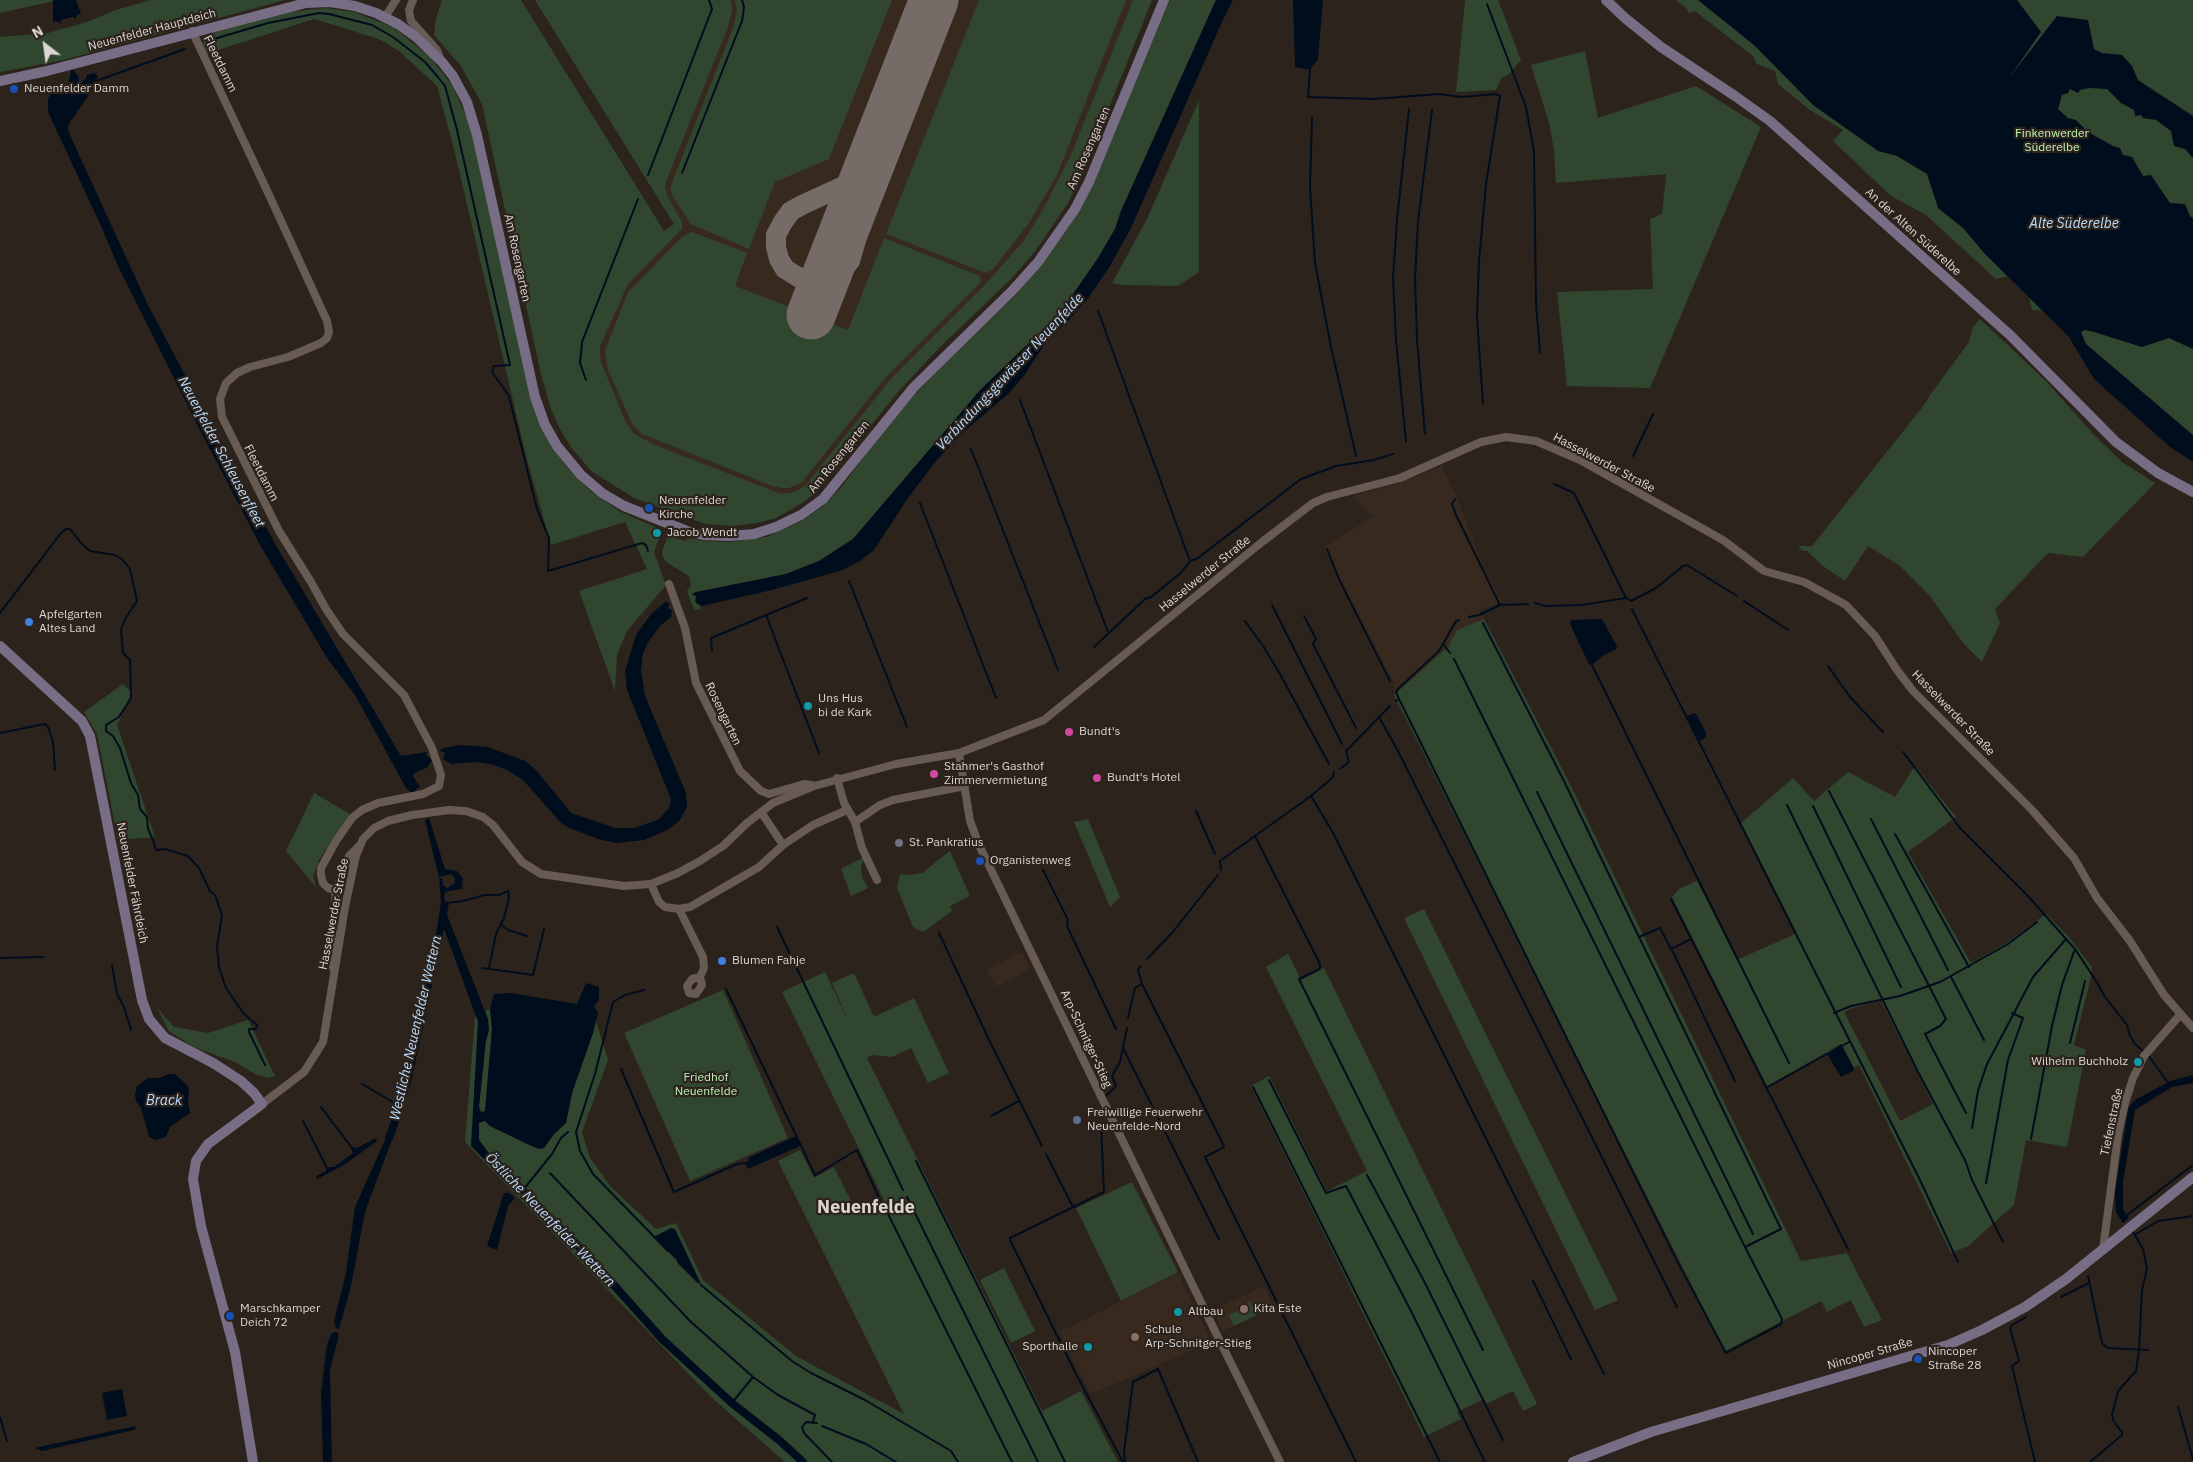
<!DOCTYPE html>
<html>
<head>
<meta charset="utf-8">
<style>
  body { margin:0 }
  #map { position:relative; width:2193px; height:1462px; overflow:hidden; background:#2d231d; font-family:"IBM Plex Sans",sans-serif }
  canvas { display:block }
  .north { position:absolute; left:20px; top:20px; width:50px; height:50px; -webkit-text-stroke:4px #2d231d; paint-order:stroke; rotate:330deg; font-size:14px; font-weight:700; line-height:20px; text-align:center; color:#dcd6d2 }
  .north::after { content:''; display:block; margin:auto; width:18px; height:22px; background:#dcd6d2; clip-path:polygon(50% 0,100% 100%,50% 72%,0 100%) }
</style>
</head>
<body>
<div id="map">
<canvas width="2193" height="1462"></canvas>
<div class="north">N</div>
</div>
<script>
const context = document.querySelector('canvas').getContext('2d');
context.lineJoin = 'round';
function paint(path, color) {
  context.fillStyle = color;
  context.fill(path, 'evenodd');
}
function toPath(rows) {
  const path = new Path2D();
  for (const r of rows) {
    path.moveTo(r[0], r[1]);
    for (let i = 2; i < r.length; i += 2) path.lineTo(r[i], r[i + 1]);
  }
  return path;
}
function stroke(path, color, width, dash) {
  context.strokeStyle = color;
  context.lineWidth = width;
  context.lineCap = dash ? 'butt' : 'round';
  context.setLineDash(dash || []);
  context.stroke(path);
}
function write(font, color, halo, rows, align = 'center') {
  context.font = font + ' "IBM Plex Sans",sans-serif';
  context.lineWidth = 4.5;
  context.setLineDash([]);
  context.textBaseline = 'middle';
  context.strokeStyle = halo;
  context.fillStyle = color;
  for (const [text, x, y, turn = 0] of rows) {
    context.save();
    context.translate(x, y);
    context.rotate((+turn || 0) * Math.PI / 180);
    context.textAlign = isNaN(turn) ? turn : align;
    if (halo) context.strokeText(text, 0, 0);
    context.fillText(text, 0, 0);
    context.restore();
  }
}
const built = toPath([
  [726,0,1137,0,1070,168,1042,221,820,478,783,500,633,440,595,357,621,282,679,227,658,189],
  [1442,466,1458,500,1483,567,1502,602,1479,610,1484,619,1458,630,1448,647,1394,695,1394,684,1324,547,1373,517,1353,496,1401,482],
  [1022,952,1031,969,996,987,987,970],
  [1178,1273,1211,1342,1091,1394,1059,1332],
  [1264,1286,1274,1307,1223,1331,1213,1310]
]);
const green = toPath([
  [0,0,53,0,54,1,0,13],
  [151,0,285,0,63,60,0,72,0,37,48,33,87,22,116,10],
  [442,0,521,0,664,231,674,224,535,0,731,0,732,10,728,27,665,184,667,195,682,222,682,229,628,284,600,346,600,354,601,362,626,423,634,434,655,445,781,494,794,492,805,486,890,380,983,287,1022,243,1040,215,1070,157,1133,0,1152,0,1082,175,1068,203,1036,250,1012,278,937,350,898,392,817,492,802,503,776,518,757,523,733,526,706,524,634,498,591,471,571,447,560,429,551,409,541,374,482,104,461,66,434,35,436,18],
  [735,0,892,0,829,159,775,182,749,249,691,224,673,197,670,188,734,25,737,11],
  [979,0,1126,0,1057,175,1029,223,993,269,986,273,886,234],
  [1170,0,1216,0,1121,211,1115,229,1098,259,1060,313,981,390,853,539,819,561,786,574,696,592,692,595,696,596,695,600,700,604,701,609,694,610,687,591,691,585,689,576,666,562,662,555,663,549,668,536,686,541,687,538,706,541,731,542,766,537,802,521,823,506,843,485,891,420,934,374,1016,295,1062,237,1091,188],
  [1465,0,1498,0,1521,60,1508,75,1501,78,1496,90,1456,92],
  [1676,0,2193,0,2193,442,2123,388,2053,312,2032,310,2028,293,2009,276,1996,279,1926,215,1891,196,1833,141,1843,130,1810,110,1778,84,1775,71,1757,64,1753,56,1695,11,1689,13,1686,8],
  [325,8,354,12,393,27,430,57,452,85,470,124,531,398,554,448,568,468,589,490,621,512,662,530,654,552,666,585,627,631,617,655,615,691,579,591,647,569,625,522,551,545,526,456,454,149,437,86,399,51,379,39,314,19,206,54,203,45,204,38,213,31,289,12],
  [1585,51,1598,118,1696,86,1761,127,1650,388,1567,386,1557,292,1653,289,1650,219,1662,214,1666,174,1556,183,1554,150,1549,123,1531,65],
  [1199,100,1199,272,1178,286,1122,285,1112,283,1147,219],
  [692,232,747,253,735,286,848,330,884,238,980,276,981,282,886,377,802,482,789,488,782,488,772,486,642,434,632,424,608,370,605,351,628,292,683,236],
  [1980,319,2047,382,2094,435,2122,462,2155,483,2083,557,2048,553,1995,609,2000,623,1982,662,1963,643,1930,596,1900,566,1868,546,1845,581,1823,566,1807,551,1803,551,1798,546,1812,546,1924,405,1930,395,1969,342,1973,327],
  [1484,619,1567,778,1801,1261,1847,1253,1882,1320,1864,1327,1851,1300,1827,1312,1821,1301,1725,1351,1394,695,1448,647,1457,630],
  [123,684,132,693,117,725,155,837,118,840,97,734,84,712],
  [1915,766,1956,817,1908,852,1971,963,2008,942,2046,914,2068,936,2092,967,2091,977,2074,1045,2086,1050,2067,1147,2026,1140,2014,1205,1968,1246,1951,1253,1859,1065,1854,1068,1841,1044,1767,1086,1672,897,1679,889,1697,881,1737,960,1797,933,1741,823,1793,778,1814,801,1848,772,1895,797],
  [1881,1001,1933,1104,1900,1121,1844,1012,1852,1008],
  [314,793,350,814,319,860,313,876,316,887,286,851],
  [1088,819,1120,897,1110,907,1074,822],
  [950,851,970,896,950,906,952,911,923,932,913,927,897,888,900,874,908,875,922,873],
  [864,857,861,868,862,877,868,888,851,896,841,869],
  [1424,909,1618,1300,1595,1310,1404,918],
  [1288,954,1301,980,1324,968,1537,1404,1523,1411,1513,1391,1486,1404,1484,1399,1457,1412,1461,1419,1424,1437,1251,1086,1269,1076,1327,1191,1367,1171,1266,967],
  [825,972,851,1026,832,983,854,973,874,1017,914,998,949,1073,928,1083,911,1048,892,1057,872,1055,867,1058,1042,1411,1081,1391,1118,1462,785,1462,710,1396,465,1142,475,1017,490,1009,492,1029,485,1111,483,1113,485,1121,490,1126,539,1149,544,1148,554,1134,566,1123,572,1093,593,1033,595,1018,608,1060,582,1132,590,1158,611,1187,656,1229,676,1223,703,1280,796,1356,904,1414,778,1161,800,1150,814,1178,834,1167,857,1213,884,1200,782,992],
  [723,990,788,1138,690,1181,624,1033],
  [157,1008,174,1027,208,1033,248,1020,275,1076,269,1078,257,1075,235,1062,194,1047,169,1031],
  [1132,1182,1178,1272,1121,1301,1076,1208],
  [1004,1268,1035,1331,1011,1343,980,1280],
  [1251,1302,1257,1315,1234,1326,1229,1315,1244,1308,1243,1305]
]);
const water = toPath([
  [53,0,76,0,81,14,77,15,76,19,73,17,61,20,61,24,57,21,53,22],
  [1216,0,1233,0,1222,22,1131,228,1110,266,1089,297,1067,322,1048,339,1023,377,1008,394,962,433,936,461,908,498,874,550,860,561,840,571,768,591,701,606,696,603,695,600,697,597,692,594,696,592,786,574,819,561,853,539,981,389,1060,313,1098,258,1115,229,1121,211],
  [1293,0,1323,0,1318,59,1310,70,1295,67],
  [1698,0,2017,0,2041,32,2009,78,2057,16,2088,20,2094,49,2102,53,2122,55,2132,66,2138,80,2193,116,2193,158,2185,149,2174,146,2171,131,2156,120,2143,118,2141,115,2135,116,2134,110,2121,103,2107,89,2089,88,2080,90,2078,93,2070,89,2068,93,2062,95,2058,109,2068,118,2076,120,2088,132,2113,146,2120,148,2123,155,2132,157,2143,176,2151,175,2170,203,2185,204,2190,216,2193,218,2193,349,2169,338,2142,347,2094,332,2085,330,2081,332,2086,344,2193,435,2193,462,2170,447,2094,379,2069,337,1985,254,1963,228,1938,208,1927,174,1897,156,1878,151,1813,105,1755,46],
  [71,70,73,70,79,77,77,91,84,79,86,79,87,75,94,73,98,76,89,95,70,122,68,127,69,133,148,305,195,394,274,542,401,756,427,752,426,755,432,760,428,767,414,773,413,776,420,787,416,789,417,792,413,794,406,788,355,695,327,658,260,545,200,430,118,266,101,226,48,112,48,99,51,94,68,85],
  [665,602,669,603,668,608,672,610,671,617,660,626,649,641,643,653,641,671,645,696,686,793,687,807,680,820,669,829,644,840,616,843,598,839,569,828,561,823,523,780,507,770,491,764,474,762,451,764,443,759,445,753,440,751,443,748,461,745,488,747,525,761,537,771,571,813,615,828,634,828,658,820,669,808,671,799,627,690,625,671,636,635,651,614],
  [1602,619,1617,646,1616,649,1604,655,1592,665,1589,664,1570,624,1571,620],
  [1694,713,1697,715,1706,733,1706,737,1700,741,1687,716],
  [429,818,445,869,457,871,463,878,462,889,448,891,444,894,445,901,449,902,447,915,488,1019,489,1030,486,1041,479,1107,481,1112,485,1111,492,1029,490,1009,494,994,511,993,577,1004,586,983,599,987,599,1000,594,1006,598,1013,593,1033,572,1093,566,1123,554,1134,544,1148,539,1149,525,1143,490,1126,485,1121,479,1123,479,1140,498,1165,523,1185,518,1191,505,1178,499,1175,471,1146,478,1022,444,929,412,1078,399,1120,397,1123,393,1120,395,1103,399,1103,401,1099,406,1081,421,1007,424,976,437,929,441,902,439,878,442,878,443,885,447,888,454,884,455,878,451,874,439,877,425,820],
  [1841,1044,1854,1068,1853,1071,1841,1077,1827,1054],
  [169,1074,175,1074,189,1087,188,1103,190,1113,170,1127,166,1137,156,1140,149,1137,141,1108,136,1101,135,1094,137,1086,148,1078,160,1078],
  [2193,1075,2193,1083,2172,1087,2135,1110,2123,1182,2123,1209,2129,1218,2123,1223,2116,1212,2115,1193,2128,1109,2135,1100,2170,1081],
  [390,1129,395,1131,365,1212,351,1286,339,1329,336,1328,334,1321,346,1273,355,1207],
  [796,1136,800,1146,748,1169,745,1163,749,1161,748,1158],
  [376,1138,377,1140,376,1142,344,1165,317,1179,316,1176,326,1171,327,1167,334,1167,353,1153,351,1147,357,1148],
  [504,1193,509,1193,515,1198,508,1206,497,1250,487,1246],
  [671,1228,675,1229,702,1286,654,1237],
  [335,1332,338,1333,338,1339,330,1370,332,1462,323,1462,321,1392,327,1344,332,1333],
  [122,1389,127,1416,107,1420,102,1393],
  [135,1426,136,1429,134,1430,42,1451,35,1448]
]);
const stream = toPath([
  [1487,4,1526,107,1534,152,1536,303,1540,353],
  [207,41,268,23,319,13,329,14,372,25,393,37,425,62,437,76,445,86,457,130,510,365,494,366,492,372,509,396,537,509,549,538,548,571,642,543,646,545,648,551],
  [1310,70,1308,97,1373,99,1439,94,1462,97,1495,94,1500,96,1486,184,1479,261,1477,317,1483,404],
  [96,81,185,49],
  [1312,118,1310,187,1315,263,1331,347,1356,456],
  [682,173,742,21,744,7,742,0],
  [648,175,712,9,709,0],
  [1098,311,1190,561],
  [586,380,580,363,582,342,638,199],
  [1020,400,1108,632],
  [1425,434,1417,339,1415,278,1418,222,1432,110],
  [1406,442,1396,340,1393,278,1397,220,1409,109],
  [971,449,1058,670],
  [1633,456,1653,414],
  [1554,484,1574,493,1626,598],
  [1455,499,1452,504,1456,515,1500,605],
  [920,503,996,698],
  [1327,549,1339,579,1390,681],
  [849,581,907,727],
  [1744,601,1788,630],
  [1535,603,1545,606,1582,605,1626,598,1631,601,1656,588,1683,566,1687,565,1737,596],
  [1272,605,1342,744],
  [1632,609,1920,1180,1958,1262],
  [0,613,61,533,66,529,70,529,81,543,90,551,115,555,123,560,130,569,137,601,125,619,121,629,123,653,130,660,131,698,119,717,106,725,106,731,113,736,120,748,131,783,138,795,140,809,147,817,148,829,153,840,155,847,156,850,165,849,188,856,199,868,210,891,215,895,222,915,217,947,219,967,226,988,244,1014,257,1025,256,1029,249,1029,249,1032,265,1065],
  [766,615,819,753],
  [1304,616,1316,639,1313,644,1356,728],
  [1469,617,1479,615,1500,605,1528,604],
  [1245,621,1263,646,1280,674,1329,764],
  [1483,623,1564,781,1639,937,1660,928,1671,949,1691,939],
  [1444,645,1450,653],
  [1094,647,1145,599,1151,597,1181,573,1190,561,1198,558,1301,479,1336,466,1374,460,1393,454],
  [712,650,711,638,807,598],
  [1454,659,1745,1247],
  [1592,665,1789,1063],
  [1828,666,1850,697,1883,732],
  [1399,699,1676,1259,1726,1353,1781,1324,1782,1319,1745,1247,1781,1229,1639,937],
  [1396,701,1399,699,1396,692,1398,689,1439,651,1456,621,1459,620],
  [1379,717,1398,751,1677,1307],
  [0,733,45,724,48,727,53,742,55,770],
  [1903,752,1960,828,2027,895,2075,949,2098,984,2105,997,2127,1025,2130,1036,2135,1044,2144,1052],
  [1340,769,1349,762,1346,751,1390,706],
  [1829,791,1946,1019,1940,1026,1925,1034,1966,1113],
  [1537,792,1753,1234],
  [1311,796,1332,831,1604,1374],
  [1787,805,1918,1072,1965,1160,1972,1180,2003,1242],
  [1813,806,1901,987],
  [1196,811,1215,854],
  [1871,819,1948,970],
  [1895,834,1969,967],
  [1255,836,1320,964,1320,967,1318,970,1299,979,1483,1350],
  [1043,870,1068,920,1067,926,1116,1029],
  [1221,870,1220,861,1311,796,1332,778,1334,772],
  [1671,899,1848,1249],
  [447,903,463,901,485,895,499,895,508,891,509,897,504,918,496,934,489,968],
  [501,925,508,930,527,936],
  [777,927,903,1190],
  [939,933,991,1044,1042,1146],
  [1672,950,1735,1081],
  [0,958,43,957],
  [1147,959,1172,933,1218,875],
  [112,965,117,994,124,1007,131,1030],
  [1141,966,1138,970,1142,984,1223,1144,1224,1147,1205,1157,1356,1462],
  [482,968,533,975,544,929],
  [1951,977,1984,1040],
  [726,989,815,1175,857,1150,881,1202],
  [644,990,625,995,613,1002,595,1074,576,1132,580,1151,593,1174,668,1251],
  [1834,1013,1851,1006,1900,996,1940,982,2008,944,2037,922],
  [1128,1018,1135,988,1142,984],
  [2070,1043,2085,981],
  [1840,1047,1849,1042],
  [1123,1048,1219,1239],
  [2148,1055,2169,1084],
  [621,1069,674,1192,737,1164,745,1163],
  [1269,1080,1326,1193,1346,1186,1412,1313,1485,1462],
  [362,1084,396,1104],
  [1253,1087,1440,1462],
  [1766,1088,1827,1054],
  [1106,1096,1116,1086,1112,1076,1120,1062,1127,1028],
  [321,1107,352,1148],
  [991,1116,1019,1101],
  [303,1121,327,1168],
  [1101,1124,1104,1192,1010,1238,1010,1240,1076,1374,1123,1462],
  [1972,1128,1978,1091,1987,1064,2033,977,2066,939],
  [2031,1139,2052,1026,2062,985,2075,949],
  [1046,1154,1073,1207],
  [916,1161,1065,1462],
  [550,1173,690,1321,753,1377,778,1395,815,1415,813,1422],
  [1367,1175,1424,1281,1503,1440],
  [1986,1183,2008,1060,2023,1018,2012,1013],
  [523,1190,552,1154,561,1138,568,1132],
  [907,1197,1038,1462],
  [885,1208,1012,1462],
  [2127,1215,2193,1165],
  [2136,1234,2158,1221,2193,1216],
  [678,1262,698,1282],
  [2088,1276,2102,1343,2108,1348,2148,1350],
  [1533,1281,1571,1359],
  [701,1285,792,1361,811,1373,865,1400,951,1451,958,1462],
  [2061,1297,2089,1283],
  [2026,1317,2012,1325,2010,1328,2019,1361,2012,1366,2035,1462],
  [733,1404,735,1399,753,1377],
  [2178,1407,2193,1459],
  [0,1417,7,1441],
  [817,1423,806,1422,802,1427,804,1433,832,1462],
  [822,1426,866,1444,896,1462],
  [1125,1462,1124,1452,1133,1382,1158,1369,1198,1462],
  [2090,1462,2122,1435,2122,1432,2114,1422,2112,1415,2118,1391,2136,1371,2139,1350,2142,1290,2147,1269,2143,1249,2132,1230]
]);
const canal = toPath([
  [389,1138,398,1113],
  [514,1182,587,1255,662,1339,733,1404,779,1440,803,1462]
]);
const taxiway = toPath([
  [867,167,853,214,856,240,850,261,843,269,833,276,813,281,803,280,785,269,779,259,776,247,776,235,783,222,791,211,804,204,848,184,864,171,869,162]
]);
const runway = toPath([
  [811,315,934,0]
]);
const minor = toPath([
  [413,0,409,10,411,21,437,50,440,58],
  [385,17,396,0],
  [192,31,270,197,327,321,329,332,327,338,321,343,288,357,250,367,237,373,226,383,220,399,222,417,279,531,311,582,326,609,343,634,404,695,432,748,441,775,439,786,423,794,378,803,362,810,352,818,336,841,321,868,321,875,323,883,328,888,336,890],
  [669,584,685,628,696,683,740,771,761,791,769,794,804,784,812,785],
  [959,753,970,821,979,845,1213,1327,1280,1462],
  [837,778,844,803,855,822,862,848,877,880],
  [761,812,783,845],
  [855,822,880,805,893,800,965,786],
  [651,884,659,902,665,907,679,909,690,907,759,867,783,845,813,825,847,810],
  [679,909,703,957,704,968,700,977,702,985,696,994,689,993,687,986,692,979,700,977],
  [333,968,331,955,336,890,349,856,359,846],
  [262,1104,304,1072,323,1042,345,907,356,856,363,839,374,828,388,821,412,815,449,810,466,811,483,817,493,825,522,862,541,874,624,886,651,884,678,873,700,861,723,846,747,823,773,803,814,786,896,764,959,753,1044,720,1262,542,1313,503,1327,497,1400,478,1481,442,1506,437,1536,441,1580,460,1723,540,1764,571,1804,582,1846,605,1875,636,1897,670,1913,691,2032,810,2074,858,2097,898,2130,941,2164,995,2193,1028],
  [2103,1249,2118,1135,2125,1103,2133,1078,2144,1056,2180,1015]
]);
const secondary = toPath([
  [1606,0,1625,18,1661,47,1735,96,1770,121,2010,335,2116,442,2158,473,2193,492],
  [0,81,47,71,306,3,330,2,355,6,376,13,398,24,416,37,442,62,453,76,467,102,477,135,535,397,545,425,557,446,581,475,602,493,624,506,687,531,703,535,730,536,754,534,776,527,801,515,823,499,914,387,1012,291,1038,262,1075,209,1089,182,1164,0],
  [0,646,82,721,90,736,142,1000,149,1019,165,1038,213,1063,241,1081,254,1093,262,1104,208,1144,196,1161,193,1179,201,1226,235,1352,253,1462],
  [1573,1462,1651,1432,1948,1345,1982,1330,2025,1307,2066,1279,2193,1177]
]);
const markers = [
  [14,89,5,"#1a4fb4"],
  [649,508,5,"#1a4fb4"],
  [657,533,5,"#0f9aa8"],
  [29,622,5,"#3f7fe0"],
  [808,706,5,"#0f9aa8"],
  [1069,732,5,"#d1479c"],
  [934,774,5,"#d1479c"],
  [1097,778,5,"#d1479c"],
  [899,843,5,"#6b7280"],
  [980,861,5,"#1a4fb4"],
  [722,961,5,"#3f7fe0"],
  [2138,1062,5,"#0f9aa8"],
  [1077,1120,5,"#5c6f8a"],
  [1244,1309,5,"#8d6e63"],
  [1178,1312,5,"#0f9aa8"],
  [230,1316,5,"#1a4fb4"],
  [1135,1337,5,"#8d6e63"],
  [1088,1347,5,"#0f9aa8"],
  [1918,1359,5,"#1a4fb4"]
];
const streetNames = [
  ["Neuenfelder Hauptdeich",152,30,-15],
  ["Fleetdamm",220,64,64],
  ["Am Rosengarten",1089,148,-66],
  ["An der Alten Süderelbe",1913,232,42],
  ["Am Rosengarten",517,258,78],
  ["Am Rosengarten",839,457,-51],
  ["Hasselwerder Straße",1604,463,28],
  ["Fleetdamm",261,473,63],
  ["Hasselwerder Straße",1205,574,-39],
  ["Hasselwerder Straße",1953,713,46],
  ["Rosengarten",723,714,64],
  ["Neuenfelder Fährdeich",132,883,79],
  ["Hasselwerder Straße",334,914,-79],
  ["Arp-Schnitger-Stieg",1086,1039,65],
  ["Tiefenstraße",2112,1122,-78],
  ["Nincoper Straße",1870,1354,-16]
];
const poiNames = [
  ["Neuenfelder Damm",24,89],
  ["Neuenfelder",659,501],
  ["Kirche",659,515],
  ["Jacob Wendt",667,533],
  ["Apfelgarten",39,615],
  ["Altes Land",39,629],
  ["Uns Hus",818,699],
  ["bi de Kark",818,713],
  ["Bundt's",1079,732],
  ["Stahmer's Gasthof",944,767],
  ["Zimmervermietung",944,781],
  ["Bundt's Hotel",1107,778],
  ["St. Pankratius",909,843],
  ["Organistenweg",990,861],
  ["Blumen Fahje",732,961],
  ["Wilhelm Buchholz",2128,1062,"right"],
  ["Freiwillige Feuerwehr",1087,1113],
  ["Neuenfelde-Nord",1087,1127],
  ["Marschkamper",240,1309],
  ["Deich 72",240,1323],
  ["Kita Este",1254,1309],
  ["Altbau",1188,1312],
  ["Schule",1145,1330],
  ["Arp-Schnitger-Stieg",1145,1344],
  ["Sporthalle",1078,1347,"right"],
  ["Nincoper",1928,1352],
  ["Straße 28",1928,1366]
];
const parkNames = [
  ["Finkenwerder",2052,134],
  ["Süderelbe",2052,148],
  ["Friedhof",706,1078],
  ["Neuenfelde",706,1092]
];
const waterNames = [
  ["Alte Süderelbe",2074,224],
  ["Verbindungsgewässer Neuenfelde",1010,372,-47],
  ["Neuenfelder Schleusenfleet",221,452,62],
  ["Westliche Neuenfelder Wettern",416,1028,-77],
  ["Brack",164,1101],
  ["Östliche Neuenfelder Wettern",550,1220,46]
];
const districtNames = [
  ["Neuenfelde",866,1208]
];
paint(built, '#38291f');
paint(green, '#31462f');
paint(water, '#000d1d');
stroke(stream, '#000d1d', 2);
stroke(canal, '#000d1d', 8);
stroke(taxiway, '#756c68', 20);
stroke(runway, '#756c68', 49);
stroke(minor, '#675b54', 8);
stroke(secondary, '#776e86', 10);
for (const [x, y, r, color] of markers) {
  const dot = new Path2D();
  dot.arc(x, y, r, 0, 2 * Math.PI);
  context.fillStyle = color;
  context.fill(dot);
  stroke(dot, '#2d231d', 2);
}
write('12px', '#dcd6d2', '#2d231d', streetNames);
write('12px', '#dcd6d2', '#2d231d', poiNames, 'left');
write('12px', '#bdf5b6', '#2d231d', parkNames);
write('italic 14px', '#b9ddff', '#2d231d', waterNames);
write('bold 18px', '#dcd6d2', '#2d231d', districtNames);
</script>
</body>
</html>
